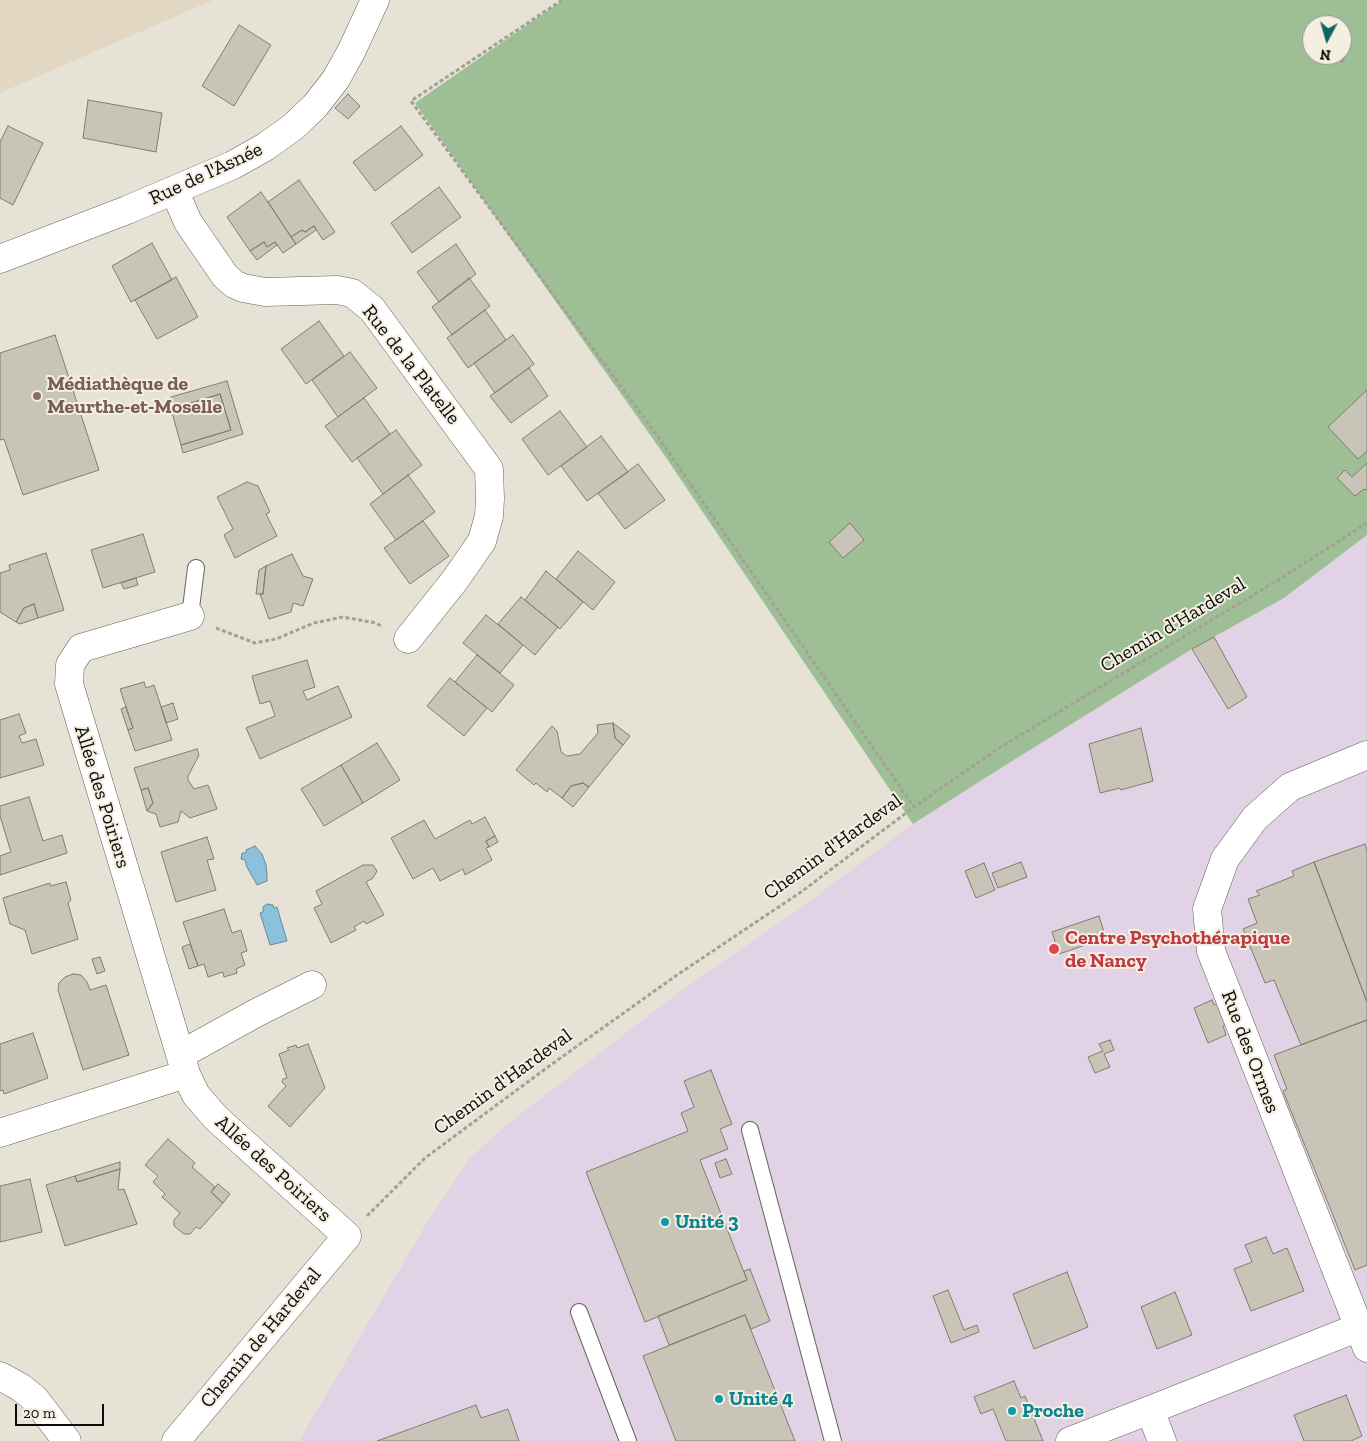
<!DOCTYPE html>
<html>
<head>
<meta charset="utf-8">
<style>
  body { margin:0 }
  #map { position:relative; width:1367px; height:1441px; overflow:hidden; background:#e6e2d5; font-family:"Zilla Slab",serif }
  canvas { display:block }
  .north { position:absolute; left:1302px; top:15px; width:50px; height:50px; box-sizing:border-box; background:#f4efe2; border:1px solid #98948b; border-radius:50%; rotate:186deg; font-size:14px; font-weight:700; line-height:20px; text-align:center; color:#0d0c08 }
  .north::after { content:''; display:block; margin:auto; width:18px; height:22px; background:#126260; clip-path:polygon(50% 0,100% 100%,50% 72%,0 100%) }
  .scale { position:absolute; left:15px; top:1404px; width:89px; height:22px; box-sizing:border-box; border:2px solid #0d0c08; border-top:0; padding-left:6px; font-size:15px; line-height:18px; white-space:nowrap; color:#0d0c08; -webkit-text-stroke:4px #f4efe2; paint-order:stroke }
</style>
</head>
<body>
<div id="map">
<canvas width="1367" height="1441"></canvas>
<div class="north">N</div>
<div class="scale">20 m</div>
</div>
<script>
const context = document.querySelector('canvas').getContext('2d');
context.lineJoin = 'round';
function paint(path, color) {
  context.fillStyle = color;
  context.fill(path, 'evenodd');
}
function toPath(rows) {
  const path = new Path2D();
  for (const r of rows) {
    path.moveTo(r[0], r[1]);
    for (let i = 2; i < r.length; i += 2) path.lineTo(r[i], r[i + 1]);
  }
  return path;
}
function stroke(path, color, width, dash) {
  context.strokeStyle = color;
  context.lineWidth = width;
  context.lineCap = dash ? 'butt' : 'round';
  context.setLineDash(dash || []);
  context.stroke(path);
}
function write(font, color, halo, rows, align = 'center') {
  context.font = font + ' "Zilla Slab",serif';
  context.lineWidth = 4;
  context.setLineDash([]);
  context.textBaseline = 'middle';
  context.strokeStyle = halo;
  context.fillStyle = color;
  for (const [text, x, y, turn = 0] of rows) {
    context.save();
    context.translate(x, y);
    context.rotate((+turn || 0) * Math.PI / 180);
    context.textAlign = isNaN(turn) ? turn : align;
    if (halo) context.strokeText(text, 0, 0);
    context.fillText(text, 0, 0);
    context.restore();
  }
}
const commercial = toPath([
  [0,0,213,0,0,93]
]);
const medical = toPath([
  [1367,535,1367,1441,299,1441,428,1221,470,1158,509,1123,678,993,806,904,913,824,985,778,1192,649,1284,598]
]);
const forest = toPath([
  [563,0,1367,0,1367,535,1284,598,1192,649,985,778,913,824,665,456,415,103],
  [1312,25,1342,25,1342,55,1312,55]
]);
const water = toPath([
  [255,846,262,854,266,865,267,875,267,881,257,885,247,867,245,860,241,859,242,853,246,853,246,850,255,846],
  [267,904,273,905,274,908,277,907,287,941,270,945,260,913,263,912,263,907,267,904]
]);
const building = toPath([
  [239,25,271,45,234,106,202,86,239,25],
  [1342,46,1348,50,1342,62,1330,56,1342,55,1342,46],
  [348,94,360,106,348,119,335,108,348,94],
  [88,100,162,113,156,152,83,138,88,100],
  [8,126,43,143,13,205,0,198,0,142,8,126],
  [401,126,423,155,375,191,353,162,401,126],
  [299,180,335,232,323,240,314,226,305,232,302,230,291,237,268,202,299,180],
  [439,187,461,217,412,253,391,223,439,187],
  [261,192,296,244,283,253,275,242,267,247,264,242,250,251,227,217,261,192],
  [314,226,316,230,296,244,291,237,302,230,305,232,314,226],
  [264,242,267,247,275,242,277,245,257,260,250,251,264,242],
  [152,243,172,280,131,302,112,266,152,243],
  [456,244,476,274,439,302,417,272,456,244],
  [176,277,198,317,157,339,135,300,176,277],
  [469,278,490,306,452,335,432,307,469,278],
  [485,310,506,340,468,368,447,338,485,310],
  [319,321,344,356,306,384,281,349,319,321],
  [55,335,99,470,23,495,4,439,0,440,0,353,55,335],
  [513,335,534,364,495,393,474,363,513,335],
  [350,352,377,388,338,417,312,380,350,352],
  [529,368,548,396,511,423,490,396,529,368],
  [227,381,243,434,183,453,181,445,231,430,220,394,175,408,171,397,227,381],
  [1367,390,1367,451,1358,459,1328,427,1367,390],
  [220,394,231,430,181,445,171,409,220,394],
  [364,398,390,434,352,462,325,426,364,398],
  [560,411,587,447,548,475,522,439,560,411],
  [396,430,422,465,383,494,357,458,396,430],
  [601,436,628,472,587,501,561,466,601,436],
  [1367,463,1367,489,1365,490,1364,489,1355,496,1337,478,1345,470,1352,477,1367,463],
  [638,464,665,500,625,529,598,493,638,464],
  [408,475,435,512,396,540,370,504,408,475],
  [247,482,258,486,270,512,266,514,277,536,235,558,224,535,233,529,217,497,247,482],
  [423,521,449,556,410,584,384,548,423,521],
  [850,523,864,540,843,558,829,542,850,523],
  [143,534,155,572,103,588,91,550,143,534],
  [578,551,615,582,593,610,556,579,578,551],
  [46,553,64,610,38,618,34,604,24,608,16,622,0,612,0,573,10,570,9,565,46,553],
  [292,554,303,576,313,579,303,606,293,603,291,612,269,619,260,594,263,594,266,566,292,554],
  [266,566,263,594,256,594,259,570,266,566],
  [546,571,583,602,560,629,525,600,546,571],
  [136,578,138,585,124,589,121,583,136,578],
  [521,597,558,627,535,655,498,624,521,597],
  [34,604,38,618,20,624,16,622,24,608,34,604],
  [486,615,523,645,500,673,463,643,486,615],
  [1214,637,1247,697,1228,709,1192,649,1214,637],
  [477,655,514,685,492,712,455,682,477,655],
  [307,660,315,687,303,691,307,700,338,686,352,717,260,759,246,728,275,716,270,701,260,704,252,676,307,660],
  [450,678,487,708,464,736,427,706,450,678],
  [144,682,146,688,154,685,172,740,135,751,128,730,133,728,120,689,144,682],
  [173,703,178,719,166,723,161,707,173,703],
  [126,707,133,728,128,730,121,709,126,707],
  [19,714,26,733,19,736,22,743,36,739,44,765,0,778,0,720,19,714],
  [613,723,615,738,623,745,589,787,583,783,571,786,562,798,549,788,547,792,536,783,534,785,516,770,552,726,557,731,561,752,567,756,580,754,598,733,597,725,613,723],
  [613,723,630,736,623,745,615,738,613,723],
  [1141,728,1153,781,1121,790,1120,788,1100,793,1089,744,1141,728],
  [377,743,400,780,363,803,341,765,377,743],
  [197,749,199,755,188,776,188,780,194,789,208,785,217,809,190,818,181,811,178,822,160,827,156,814,147,811,153,803,148,788,141,790,134,768,197,749],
  [341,765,363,803,324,826,301,789,341,765],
  [583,783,589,787,573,807,562,798,571,786,583,783],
  [148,788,153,803,147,811,141,790,148,788],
  [29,797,43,841,62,835,67,853,0,875,0,856,11,852,0,816,0,806,29,797],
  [485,817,495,836,486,841,489,847,486,848,492,860,465,875,463,869,440,881,433,868,413,879,391,838,424,820,435,839,470,820,472,824,485,817],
  [495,836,498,842,489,847,486,841,495,836],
  [207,837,214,859,207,860,216,890,176,902,161,852,207,837],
  [1365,844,1367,850,1367,1002,1314,862,1365,844],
  [1021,862,1027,877,998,888,992,873,1021,862],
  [1314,862,1367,1002,1367,1020,1301,1045,1274,980,1265,983,1243,929,1257,923,1248,899,1260,895,1256,891,1294,876,1292,871,1314,862],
  [984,863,995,890,976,898,965,871,984,863],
  [363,865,373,865,377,871,373,878,366,882,384,915,366,924,364,921,354,927,356,930,331,943,314,908,322,904,316,891,363,865],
  [66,882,71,900,68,903,78,939,32,954,25,930,10,924,3,898,50,883,50,886,66,882],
  [224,909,232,933,241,930,247,951,241,953,245,965,236,969,237,973,224,977,223,972,208,977,204,964,198,966,183,922,224,909],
  [1099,916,1106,938,1059,954,1052,932,1099,916],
  [190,944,198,966,189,969,182,947,190,944],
  [100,957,105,971,97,974,92,959,100,957],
  [73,974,81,975,87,982,90,990,106,985,129,1055,83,1070,58,990,59,983,65,977,73,974],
  [1212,1000,1214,1005,1218,1003,1227,1024,1223,1026,1226,1035,1208,1043,1194,1008,1212,1000],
  [1367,1020,1367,1265,1355,1270,1283,1091,1287,1089,1274,1055,1367,1020],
  [33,1033,48,1078,4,1094,3,1090,0,1091,0,1044,33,1033],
  [1110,1040,1114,1050,1104,1054,1110,1067,1095,1073,1088,1057,1103,1051,1099,1044,1110,1040],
  [308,1044,325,1088,290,1127,268,1106,286,1086,282,1082,283,1079,287,1078,279,1054,289,1050,287,1048,296,1045,297,1048,308,1044],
  [711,1070,732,1124,720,1129,728,1149,700,1160,747,1280,645,1322,586,1172,688,1131,681,1113,694,1107,684,1081,711,1070],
  [168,1139,195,1163,192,1167,215,1187,211,1192,223,1203,200,1229,196,1227,190,1234,184,1234,174,1226,174,1220,180,1213,162,1197,165,1194,153,1182,158,1176,145,1165,168,1139],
  [726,1159,732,1174,720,1178,715,1163,726,1159],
  [120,1162,120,1169,77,1182,75,1176,120,1162],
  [120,1169,118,1190,124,1189,137,1224,65,1246,46,1185,75,1176,77,1182,120,1169],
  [30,1179,42,1232,0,1242,0,1186,30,1179],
  [218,1184,230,1194,223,1203,211,1192,218,1184],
  [1266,1237,1273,1254,1287,1248,1304,1291,1251,1311,1234,1269,1252,1262,1245,1245,1266,1237],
  [750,1269,770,1321,751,1329,745,1315,669,1345,658,1316,747,1280,744,1271,750,1269],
  [1067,1272,1088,1327,1034,1349,1013,1294,1067,1272],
  [948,1290,964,1330,977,1325,979,1332,951,1343,933,1296,948,1290],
  [1175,1292,1192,1335,1157,1349,1141,1307,1175,1292],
  [745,1315,795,1441,676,1441,643,1356,745,1315],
  [1014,1381,1021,1398,1025,1396,1043,1441,1006,1441,993,1409,981,1414,974,1397,1014,1381],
  [1346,1395,1362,1436,1351,1441,1304,1441,1294,1415,1346,1395],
  [476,1405,481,1418,508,1409,519,1441,377,1441,476,1405]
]);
const path = toPath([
  [562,0,411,101,658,437,914,807],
  [216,628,255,643,276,639,314,623,343,617,376,623,383,627],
  [367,1216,425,1158,552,1064,677,975,801,892,914,807,999,748,1278,580,1367,523]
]);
const service = toPath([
  [190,616,196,568],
  [750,1130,833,1441],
  [579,1312,628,1441]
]);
const minor = toPath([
  [174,190,188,222,225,276,234,284,243,288,265,292,337,290,352,293,372,309,489,469,490,499,489,516,482,541,455,580,408,639],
  [0,259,127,210,233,165,265,147,293,127,315,106,336,79,352,50,375,0],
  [1367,755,1290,787,1255,818,1225,859,1207,909,1211,951,1367,1348],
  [180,1055,256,1013,312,985],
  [0,1133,186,1074],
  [0,1376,20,1387,35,1399,67,1441],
  [1150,1410,1162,1441],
  [176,1441,347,1236,216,1118,196,1095,186,1074,69,684,70,665,81,648,190,616],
  [1070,1441,1150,1410,1367,1324]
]);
const markers = [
  [37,396,5,"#8d6e63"],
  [1054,949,6,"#e0444e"],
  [665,1222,5,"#0f9aa8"],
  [719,1399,5,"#0f9aa8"],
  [1012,1411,5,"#0f9aa8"]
];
const streetNames = [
  ["Rue de l'Asnée",206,174,-25],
  ["Rue de la Platelle",411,365,52],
  ["Chemin d'Hardeval",1173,625,-31],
  ["Allée des Poiriers",102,797,73],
  ["Chemin d'Hardeval",833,847,-36],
  ["Rue des Ormes",1250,1052,69],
  ["Chemin d'Hardeval",503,1082,-36],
  ["Allée des Poiriers",273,1169,42],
  ["Chemin de Hardeval",261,1338,-50]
];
const educationNames = [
  ["Médiathèque de",47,384],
  ["Meurthe-et-Moselle",47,407]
];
const healthNames = [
  ["Centre Psychothérapique",1065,938],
  ["de Nancy",1065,961]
];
const cultureNames = [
  ["Unité 3",675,1222],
  ["Unité 4",729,1399],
  ["Proche",1022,1411]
];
paint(commercial, '#e2d7c3');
paint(medical, '#e2d2e5');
paint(forest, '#9ebf95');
paint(water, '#8cc1dc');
stroke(water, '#668b9c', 1);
paint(building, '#c8c4b7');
stroke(building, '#817d71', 1);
stroke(service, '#666357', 18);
stroke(minor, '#666357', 29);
stroke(path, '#a3a096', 3, [4, 2.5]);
stroke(service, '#fff', 16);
stroke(minor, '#fff', 28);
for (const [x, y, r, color] of markers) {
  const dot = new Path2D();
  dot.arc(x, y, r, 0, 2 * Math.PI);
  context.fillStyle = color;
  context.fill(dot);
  stroke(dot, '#f4efe2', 2);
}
write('20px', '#0d0c08', '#f4efe2', streetNames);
write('bold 20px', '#785e54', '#f4efe2', educationNames, 'left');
write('bold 20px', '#be3a42', '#f4efe2', healthNames, 'left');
write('bold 20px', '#0d838f', '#f4efe2', cultureNames, 'left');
</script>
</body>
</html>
